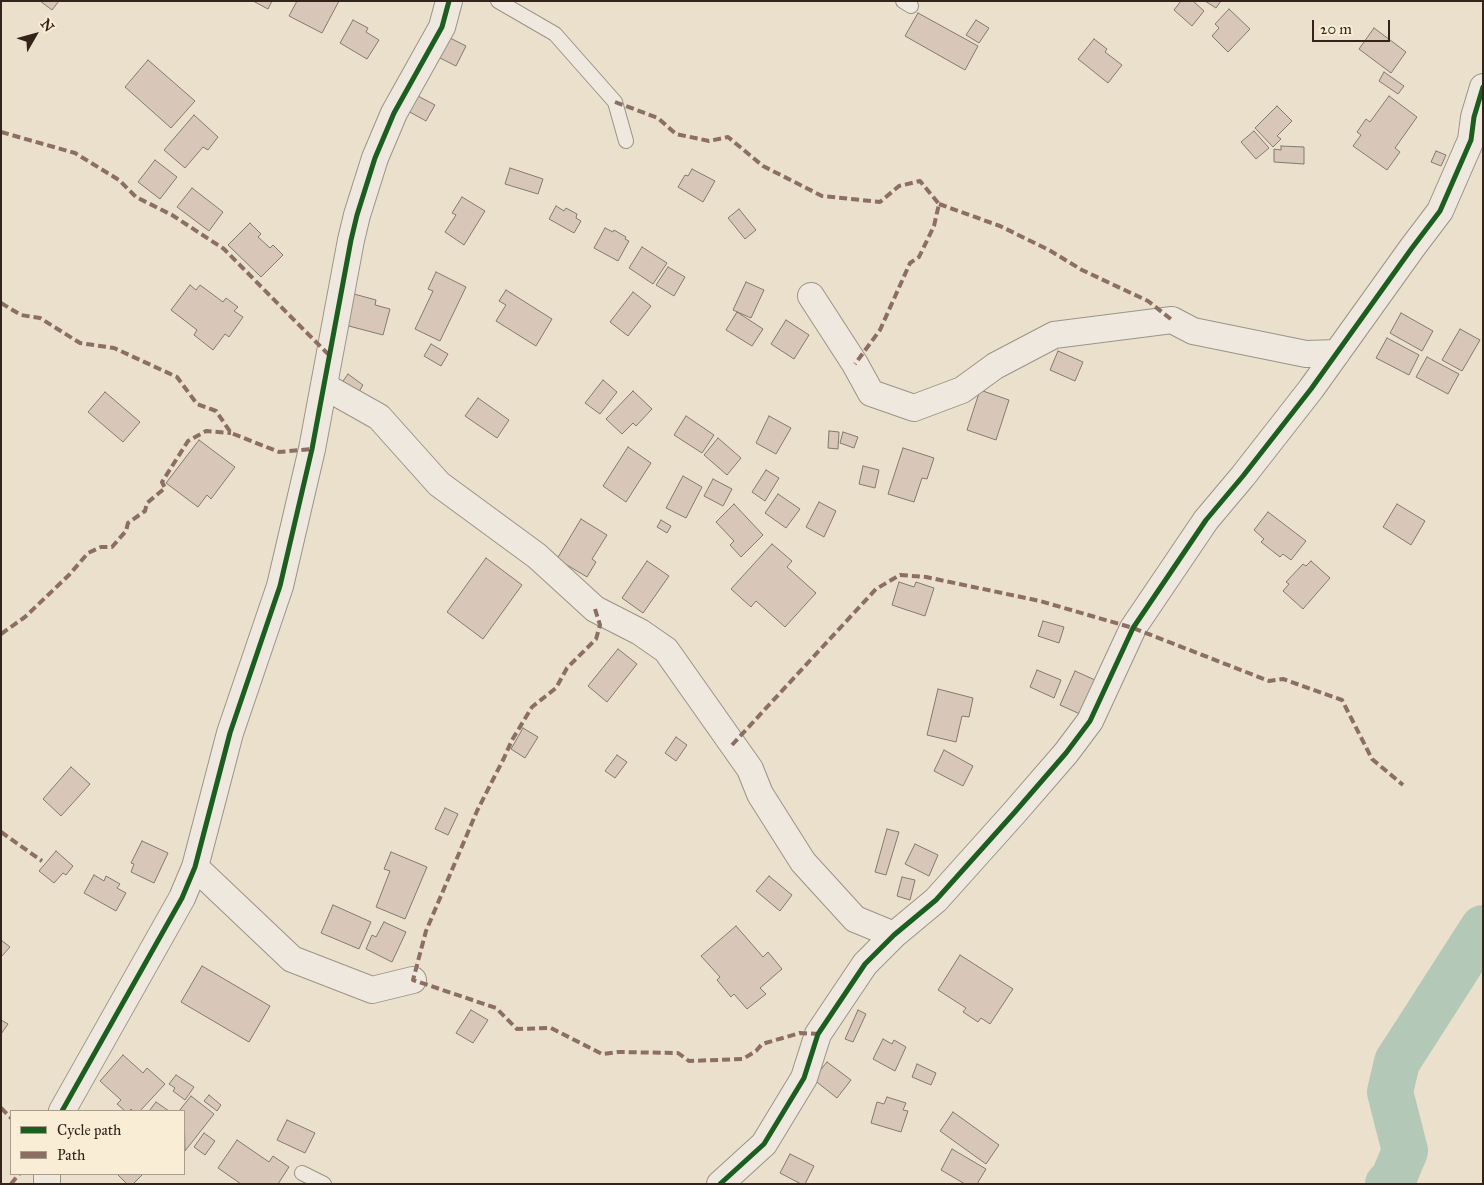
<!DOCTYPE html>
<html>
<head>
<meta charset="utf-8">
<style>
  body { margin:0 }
  #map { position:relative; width:1484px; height:1185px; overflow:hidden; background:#ebe0cc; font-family:"IM FELL Great Primer",serif }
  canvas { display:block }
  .frame { position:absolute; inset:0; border:2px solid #33231b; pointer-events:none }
  .legend { position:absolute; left:10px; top:1110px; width:175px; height:65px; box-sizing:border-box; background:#faedd5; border:1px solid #aa9c8b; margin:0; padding:6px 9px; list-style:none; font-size:15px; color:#33231b }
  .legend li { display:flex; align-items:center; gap:10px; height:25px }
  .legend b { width:25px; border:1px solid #aa9c8b }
  .north { position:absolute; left:10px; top:10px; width:50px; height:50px; -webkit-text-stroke:4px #faedd5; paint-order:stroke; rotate:52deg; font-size:14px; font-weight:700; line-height:20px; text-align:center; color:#33231b }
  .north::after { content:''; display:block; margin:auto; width:18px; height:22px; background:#33231b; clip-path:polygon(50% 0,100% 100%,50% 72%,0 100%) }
  .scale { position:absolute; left:1312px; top:20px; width:78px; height:22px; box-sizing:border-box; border:2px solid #33231b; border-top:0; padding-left:6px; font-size:15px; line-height:18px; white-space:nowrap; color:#33231b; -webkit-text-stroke:4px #faedd5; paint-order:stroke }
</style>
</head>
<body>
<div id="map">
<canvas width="1484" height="1185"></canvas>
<div class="frame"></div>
<ul class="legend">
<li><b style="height:6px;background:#1b5e20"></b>Cycle path</li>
<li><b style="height:6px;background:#8d6e63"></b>Path</li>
</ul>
<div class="north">N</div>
<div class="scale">20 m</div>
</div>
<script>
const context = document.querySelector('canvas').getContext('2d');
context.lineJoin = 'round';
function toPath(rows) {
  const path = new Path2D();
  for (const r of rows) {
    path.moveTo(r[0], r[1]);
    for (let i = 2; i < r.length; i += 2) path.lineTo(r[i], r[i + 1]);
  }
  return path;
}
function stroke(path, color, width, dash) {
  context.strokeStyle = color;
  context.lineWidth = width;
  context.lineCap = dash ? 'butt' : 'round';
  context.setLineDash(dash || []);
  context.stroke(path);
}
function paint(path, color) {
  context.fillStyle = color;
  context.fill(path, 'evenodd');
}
const river = toPath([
  [1388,1184,1392,1182,1405,1151,1390,1092,1397,1062,1483,928]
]);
const building = toPath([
  [40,1,59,1,52,10,40,1],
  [253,1,272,1,268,9,253,1],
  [297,1,339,1,322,33,289,16,297,1],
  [1181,1,1193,1,1204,11,1192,26,1174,10,1181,1],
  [1205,1,1221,1,1216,8,1205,1],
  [1229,9,1250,29,1228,52,1212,36,1219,28,1215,24,1229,9],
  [918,13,978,46,965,70,905,36,918,13],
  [353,20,368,28,366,32,379,40,367,59,340,43,353,20],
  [976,20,989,28,979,43,966,35,976,20],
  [1374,28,1406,52,1391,73,1359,49,1374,28],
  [446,36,466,46,456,66,436,56,446,36],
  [1094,39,1107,49,1105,52,1122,65,1108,83,1078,59,1094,39],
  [148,60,195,101,171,128,125,87,148,60],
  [1384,72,1404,86,1398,94,1379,81,1384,72],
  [416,95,435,105,426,121,408,111,416,95],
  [1389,96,1417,117,1395,148,1400,152,1387,170,1353,146,1361,135,1357,132,1366,119,1370,122,1389,96],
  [1277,106,1292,121,1277,136,1281,139,1273,147,1255,128,1277,106],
  [194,115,218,137,208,150,203,147,185,168,164,150,194,115],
  [1254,131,1269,148,1256,159,1241,142,1254,131],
  [1281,146,1304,147,1304,164,1274,162,1274,149,1281,150,1281,146],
  [1436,151,1446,155,1441,166,1431,162,1436,151],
  [155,160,177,177,160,199,138,182,155,160],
  [510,168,543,179,538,194,505,184,510,168],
  [692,169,715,181,703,202,678,187,685,175,688,176,692,169],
  [192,188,223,212,209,231,177,207,192,188],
  [462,197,485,211,464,245,445,232,456,215,452,213,462,197],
  [556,206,564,211,566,208,577,214,576,218,581,221,574,233,549,219,556,206],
  [739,209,756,230,745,239,728,218,739,209],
  [250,223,261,234,258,237,270,248,273,245,283,255,261,277,228,245,250,223],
  [605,228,613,232,614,230,626,237,625,239,629,241,618,261,594,248,605,228],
  [642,247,667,263,653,284,629,268,642,247],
  [668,267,685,277,674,296,656,285,668,267],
  [436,272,466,287,440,341,415,329,433,291,428,289,436,272],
  [746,282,764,290,751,318,733,310,746,282],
  [190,285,196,290,200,285,223,302,226,298,238,307,234,311,243,317,229,337,225,334,213,350,194,335,197,330,171,310,190,285],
  [506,290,552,319,536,346,496,321,506,305,499,301,506,290],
  [633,292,651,306,628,336,610,322,633,292],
  [354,294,376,300,375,305,390,309,383,335,345,325,354,294],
  [737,312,763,329,752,346,726,330,737,312],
  [1401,313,1433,331,1422,351,1390,333,1401,313],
  [786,320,809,335,794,359,771,344,786,320],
  [1460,329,1480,340,1462,371,1442,360,1460,329],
  [1387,338,1419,355,1409,375,1376,358,1387,338],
  [431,344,448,354,441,366,424,356,431,344],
  [1058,351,1083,362,1075,381,1050,370,1058,351],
  [1427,357,1459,374,1448,394,1416,377,1427,357],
  [348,374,363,385,357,395,341,384,348,374],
  [603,380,617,392,600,414,585,403,603,380],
  [980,390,1009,400,996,440,967,430,980,390],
  [633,391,652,409,636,426,633,423,622,434,606,419,633,391],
  [105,392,140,422,123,442,88,412,105,392],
  [478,398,509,420,497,438,465,416,478,398],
  [686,416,714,435,702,453,674,435,686,416],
  [769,416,791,428,776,454,756,443,769,416],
  [829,431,839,432,838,449,828,448,829,431],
  [843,432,858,437,854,448,840,443,843,432],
  [718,438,741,458,727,475,704,455,718,438],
  [199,440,235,467,211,499,207,495,198,507,166,483,199,440],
  [628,447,651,463,626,502,603,486,628,447],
  [903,448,934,458,927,479,922,478,914,502,888,494,903,448],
  [863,466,879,470,875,488,859,484,863,466],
  [766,470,779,478,765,501,752,492,766,470],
  [683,476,702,487,686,518,666,508,683,476],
  [713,479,732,489,723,506,704,496,713,479],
  [778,494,800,509,786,528,765,513,778,494],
  [819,502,836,511,824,537,806,527,819,502],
  [734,504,763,535,741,557,730,545,734,541,716,522,734,504],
  [1397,504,1425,521,1411,545,1383,527,1397,504],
  [1268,512,1306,541,1291,560,1283,554,1280,557,1261,542,1264,539,1254,530,1268,512],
  [581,519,607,535,592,559,596,562,587,577,557,559,581,519],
  [661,520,671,526,667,533,657,527,661,520],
  [772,544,792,561,787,567,816,593,785,627,756,601,751,607,731,589,772,544],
  [486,558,522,585,483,639,447,612,486,558],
  [647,561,669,576,643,613,622,598,647,561],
  [1311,561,1330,578,1303,609,1283,591,1289,584,1286,582,1303,564,1306,566,1311,561],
  [899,582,914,587,916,582,934,588,925,616,892,605,899,582],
  [1043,621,1064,627,1059,643,1038,636,1043,621],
  [618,649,637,664,607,702,588,686,618,649],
  [1037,670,1061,680,1054,698,1030,687,1037,670],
  [1075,671,1095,680,1080,714,1060,705,1075,671],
  [938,689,973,698,969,717,962,716,956,742,927,735,938,689],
  [523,728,538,737,525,758,511,749,523,728],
  [676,737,687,745,676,761,665,753,676,737],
  [944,750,973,766,963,786,934,771,944,750],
  [617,755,627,762,615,778,605,771,617,755],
  [71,767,90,784,61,816,43,799,71,767],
  [445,808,458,814,448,835,435,829,445,808],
  [887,829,899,832,886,875,875,872,887,829],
  [142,841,168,853,154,883,131,872,134,864,131,863,142,841],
  [915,844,938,855,929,876,905,864,915,844],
  [56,851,73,866,66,875,63,873,54,883,39,871,56,851],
  [391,852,427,867,405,919,376,907,390,871,384,869,391,852],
  [94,875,104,881,106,876,120,884,117,888,126,893,116,911,84,893,94,875],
  [769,876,792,895,780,911,756,891,769,876],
  [902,877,915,880,910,900,897,896,902,877],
  [333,905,371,922,359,949,321,933,333,905],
  [384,922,406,932,392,962,366,949,372,935,376,937,384,922],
  [736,926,763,957,768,952,782,969,760,988,766,994,747,1009,734,994,731,997,717,980,720,977,701,956,736,926],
  [1,940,10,947,1,957,1,940],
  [960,955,1013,989,990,1024,981,1018,978,1022,963,1012,966,1008,938,990,960,955],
  [202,966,270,1006,249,1042,181,1002,202,966],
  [471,1010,488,1020,473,1043,456,1033,471,1010],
  [858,1010,866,1014,853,1042,845,1039,858,1010],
  [1,1020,8,1024,1,1034,1,1020],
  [883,1039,892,1044,894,1040,906,1047,895,1071,873,1059,883,1039],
  [123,1055,143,1073,147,1068,165,1084,140,1111,133,1111,131,1109,130,1111,125,1111,117,1104,121,1100,100,1081,123,1055],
  [827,1062,851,1080,837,1098,813,1079,827,1062],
  [917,1064,936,1073,931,1085,912,1077,917,1064],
  [176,1075,194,1087,185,1100,173,1091,175,1088,169,1084,176,1075],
  [209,1095,221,1105,217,1111,204,1101,209,1095],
  [191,1096,214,1114,185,1151,184,1111,179,1111,191,1096],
  [887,1097,906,1103,903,1110,908,1111,901,1132,871,1123,877,1102,884,1104,887,1097],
  [156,1102,169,1111,149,1111,156,1102],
  [953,1112,999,1145,986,1164,940,1131,953,1112],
  [287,1120,315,1133,305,1153,277,1140,287,1120],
  [204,1133,215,1141,205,1155,194,1147,204,1133],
  [237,1140,269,1162,273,1156,289,1167,278,1184,241,1184,218,1168,237,1140],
  [952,1149,986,1169,977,1184,965,1184,941,1170,952,1149],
  [790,1154,814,1166,805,1184,801,1184,780,1173,790,1154],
  [117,1174,143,1174,133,1184,127,1184,117,1174]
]);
const lane = toPath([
  [498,1,555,34,615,102,626,141],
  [903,1,911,6],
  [302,1173,324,1184]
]);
const street = toPath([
  [811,296,855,364,871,393,914,408,962,390,995,366,1054,335,1172,320,1193,331,1306,354,1337,353],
  [324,386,379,417,439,484,537,556,595,609,640,632,666,650,750,769,760,794,803,862,855,919,894,935],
  [195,867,292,959,372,990,413,980],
  [62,1111,182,898,195,867,230,733,280,586,312,449,351,240,357,215,375,158,394,113,442,27,449,1],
  [47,1184,47,1174],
  [720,1184,764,1144,804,1078,818,1034,865,964,894,935,936,900,1014,813,1066,753,1090,721,1133,628,1206,520,1243,476,1311,389,1412,248,1440,211,1471,140,1474,117,1483,87]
]);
const quiet = toPath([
  [615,102,658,118,676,134,709,141,728,137,763,166,822,196,880,202,899,186,920,181,939,204,934,226,919,257,910,263,880,330,855,364],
  [1,132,75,153,119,180,136,197,172,215,224,249,296,322,329,355],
  [939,204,1000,226,1049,250,1082,270,1148,301,1172,320],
  [1,303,21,315,40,318,80,343,114,348,177,377,197,404,216,411,231,433,279,452,312,449],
  [595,609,600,625,596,639,567,668,556,688,532,707,512,740,504,758,477,811,426,931,413,980,496,1008,517,1029,551,1028,602,1054,618,1052,678,1053,689,1061,743,1059,756,1051,762,1044,800,1033,818,1034],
  [1,634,25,617,69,575,88,553,101,547,112,547,126,531,128,523,145,511,147,503,165,488,162,482,188,441,206,431,231,433],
  [732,745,876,589,900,575,926,577,1040,601,1133,628,1269,681,1283,679,1342,700,1372,759,1403,785],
  [1,832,42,861],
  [1,1108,11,1118],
  [11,1184,19,1174]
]);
const cycleway = toPath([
  [62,1111,182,898,195,867,230,733,280,586,312,449,351,240,357,215,375,158,394,113,442,27,449,1],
  [720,1184,764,1144,804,1078,818,1034,865,964,894,935,936,900,1014,813,1066,753,1090,721,1133,628,1206,520,1243,476,1311,389,1412,248,1440,211,1471,140,1474,117,1483,87]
]);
stroke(river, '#b4c8b8', 46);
paint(building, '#d8c7b8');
stroke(building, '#817a6f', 1);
stroke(lane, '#9b9387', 16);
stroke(street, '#9b9387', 28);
stroke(lane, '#eee8de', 14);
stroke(street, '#eee8de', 26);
stroke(quiet, '#8d6e63', 4, [8, 4]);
stroke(cycleway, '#1b5e20', 5);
</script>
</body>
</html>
